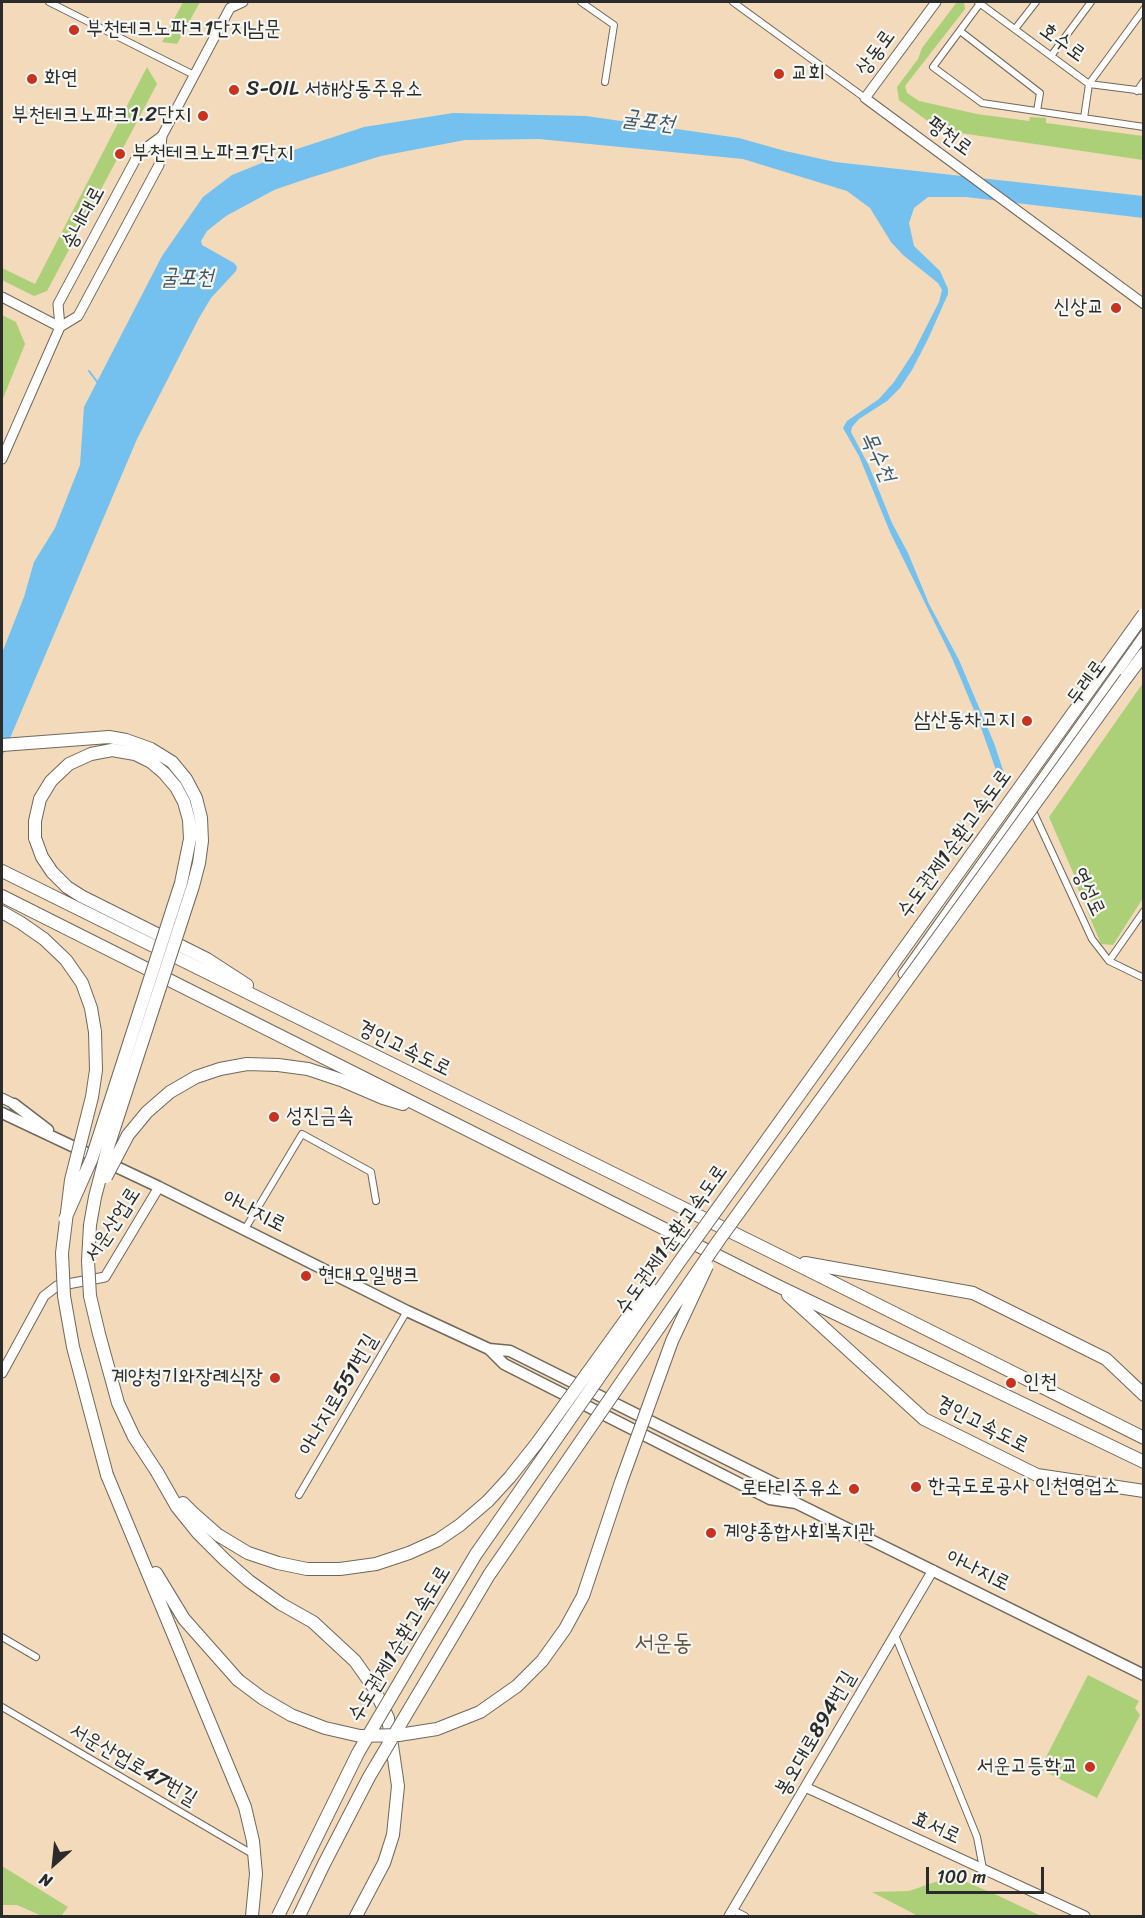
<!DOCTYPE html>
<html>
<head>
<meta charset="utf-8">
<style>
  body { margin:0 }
  #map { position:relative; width:1145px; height:1918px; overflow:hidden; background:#f2daba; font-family:Sriracha,sans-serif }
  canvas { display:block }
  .frame { position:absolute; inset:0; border:3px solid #2b2b2b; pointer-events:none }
  .north { position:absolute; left:24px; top:1834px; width:60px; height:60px; -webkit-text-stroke:4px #f6f6f2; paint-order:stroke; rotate:207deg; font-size:16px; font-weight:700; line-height:24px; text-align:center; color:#2b2b2b }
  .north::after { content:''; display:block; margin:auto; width:21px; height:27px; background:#2b2b2b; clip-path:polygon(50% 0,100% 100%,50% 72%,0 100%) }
  .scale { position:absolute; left:926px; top:1867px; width:118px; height:27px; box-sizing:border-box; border:3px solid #2b2b2b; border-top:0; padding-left:8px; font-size:18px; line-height:21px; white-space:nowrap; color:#2b2b2b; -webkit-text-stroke:4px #f6f6f2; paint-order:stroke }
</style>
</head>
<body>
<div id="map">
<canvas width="1145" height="1918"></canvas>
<div class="frame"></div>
<div class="north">N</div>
<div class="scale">100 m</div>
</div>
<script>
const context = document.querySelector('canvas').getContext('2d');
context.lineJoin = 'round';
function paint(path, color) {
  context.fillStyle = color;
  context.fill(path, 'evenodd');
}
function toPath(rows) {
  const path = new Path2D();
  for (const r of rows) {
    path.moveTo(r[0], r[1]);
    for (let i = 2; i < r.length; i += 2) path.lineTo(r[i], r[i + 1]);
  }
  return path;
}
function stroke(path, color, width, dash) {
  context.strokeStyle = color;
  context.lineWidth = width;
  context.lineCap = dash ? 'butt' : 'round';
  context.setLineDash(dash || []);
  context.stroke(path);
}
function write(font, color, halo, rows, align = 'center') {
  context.font = font + ' Sriracha,"Poor Story",sans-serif';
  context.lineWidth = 4.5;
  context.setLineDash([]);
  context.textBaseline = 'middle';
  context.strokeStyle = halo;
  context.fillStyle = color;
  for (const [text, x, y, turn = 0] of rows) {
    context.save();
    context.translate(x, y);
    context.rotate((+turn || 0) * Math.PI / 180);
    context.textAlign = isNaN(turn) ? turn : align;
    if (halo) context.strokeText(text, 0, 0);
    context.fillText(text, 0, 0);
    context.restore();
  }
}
const green = toPath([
  [183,2,200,2,177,44,162,42],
  [957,2,964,3,965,9,905,86,907,93,919,101,977,114,1029,121,1030,117,1046,118,1046,123,1143,136,1143,160,940,130,899,100,897,87,918,59,922,48],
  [147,67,157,84,47,291,34,296,2,280,2,268,35,284],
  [2,315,16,322,25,344,2,401],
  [1143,683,1143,898,1113,945,1101,944,1078,889,1075,877,1049,817],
  [1088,1675,1139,1701,1135,1708,1140,1715,1097,1798,1040,1769],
  [2,1866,68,1907,61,1916,42,1916,17,1905,2,1905],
  [953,1876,1001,1897,1041,1916,918,1916,872,1892,909,1891]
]);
const water = toPath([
  [453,113,586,116,739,138,785,151,835,162,1143,196,1143,218,966,197,928,197,914,208,909,223,914,246,940,271,948,289,948,294,928,339,912,370,900,388,887,401,859,419,852,427,851,432,869,466,892,523,908,553,929,604,959,660,994,743,1004,773,1008,782,1003,790,979,722,952,658,890,532,859,456,843,428,847,421,879,399,894,382,913,353,939,302,942,290,938,283,903,255,891,242,870,208,847,191,743,159,539,139,465,140,381,156,309,178,274,190,226,216,207,231,201,241,202,245,234,263,237,267,236,271,211,298,199,318,137,439,2,757,2,653,24,597,34,562,55,528,80,465,84,407,162,256,203,197,232,175,294,150,364,127]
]);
const stream = toPath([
  [89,371,98,383]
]);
const street = toPath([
  [49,2,194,75],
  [581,2,614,25,605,82],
  [733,2,865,98],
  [978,2,1089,84,1144,91],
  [981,2,933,67,982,103,1144,127],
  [1015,29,1036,2],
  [960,31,1040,93,1037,111],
  [1051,56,1091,2],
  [1137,91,1144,81],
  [1084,118,1089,84,1144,9],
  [1032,809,1092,939,1109,961,1144,978],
  [1109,961,1144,911],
  [245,1229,302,1134,371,1172,376,1201],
  [299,1495,407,1311],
  [895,1635,977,1837,983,1869],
  [2,1637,36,1657],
  [2,1707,249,1852],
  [733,1910,745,1916]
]);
const secondary = toPath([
  [936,2,865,98,1144,304],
  [2,297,60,327],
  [60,327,78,316,159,165,162,136,230,8,243,2],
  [2,459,60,327,58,304,139,153,162,136],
  [903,974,1144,635],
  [2,1098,14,1104],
  [2,1373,44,1296,57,1286,105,1277,159,1187],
  [805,1787,1085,1916],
  [729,1916,933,1570]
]);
const primary = toPath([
  [14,1104,48,1130],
  [2,1113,159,1187,407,1311,489,1349,510,1351,778,1485,796,1503],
  [489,1349,504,1364,770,1499,796,1503,1144,1675]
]);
const highway = toPath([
  [1126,678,1144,654],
  [35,838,42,857,52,872,67,887,81,896,207,959,247,985],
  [2,871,790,1261,1144,1438],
  [2,896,778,1286,1144,1462],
  [2,912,21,923,44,939,66,960,82,983,91,1008,95,1032],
  [278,1065,308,1069,341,1080,383,1098,403,1104],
  [805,1263,973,1293,1106,1359,1144,1395],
  [788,1295,924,1419,1037,1475,1144,1491],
  [157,1472,177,1507,198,1533,225,1560,249,1581,281,1604,313,1622,355,1661,374,1688,388,1718,398,1786,393,1835,384,1863,356,1916],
  [107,1475,245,1807,253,1841,256,1874,252,1916],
  [183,1503,193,1513,218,1535,248,1553,278,1563,307,1569,340,1569,376,1564,409,1553,438,1540,460,1525,488,1501],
  [156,1573,184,1619,238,1680]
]);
const highwayBridge = toPath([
  [2,745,109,737,126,740,151,749,172,762,186,779,196,798,201,818,202,841,199,863,193,886,108,1147,95,1197,90,1225,88,1261,90,1296,99,1334,118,1403,134,1437,157,1472],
  [35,838,35,821,40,799,51,781,69,764,91,754,112,750,135,754,151,762,164,773,176,787,184,802,189,820,190,839,181,883,92,1158,65,1219],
  [95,1032,96,1070,92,1097,71,1180,62,1253,64,1296,73,1347,107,1475],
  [106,1177,128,1135,147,1112,170,1092,196,1077,220,1069,247,1064,278,1065],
  [488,1501,510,1477,537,1443,632,1311,652,1290],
  [238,1680,262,1698,291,1715,325,1728,360,1736,399,1735,437,1729,480,1712,517,1686,542,1661,565,1629,583,1596,621,1482,672,1341,707,1266],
  [278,1916,358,1753,422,1644,476,1554,680,1261,1144,614],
  [299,1916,324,1864,369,1777,489,1575,719,1240,1126,678]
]);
const markers = [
  [74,30,6,"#c8321e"],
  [779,74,6,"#c8321e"],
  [32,79,6,"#c8321e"],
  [234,90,6,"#c8321e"],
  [203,116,6,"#c8321e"],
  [120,154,6,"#c8321e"],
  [1116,308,6,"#c8321e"],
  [1027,721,6,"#c8321e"],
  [274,1117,6,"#c8321e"],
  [306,1276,6,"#c8321e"],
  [275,1378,6,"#c8321e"],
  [1011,1383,6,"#c8321e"],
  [916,1487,6,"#c8321e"],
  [854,1489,6,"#c8321e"],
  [711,1533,6,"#c8321e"],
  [1090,1767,6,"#c8321e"]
];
const poiNames = [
  ["부천테크노파크1단지남문",86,30],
  ["교회",791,74],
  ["화연",44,79],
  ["S-OIL 서해상동주유소",246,90],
  ["부천테크노파크1.2단지",191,116,"right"],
  ["부천테크노파크1단지",132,154],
  ["신상교",1104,308,"right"],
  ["삼산동차고지",1015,721,"right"],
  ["성진금속",286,1117],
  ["현대오일뱅크",318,1276],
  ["계양청기와장례식장",263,1378,"right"],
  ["인천",1023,1383],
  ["한국도로공사 인천영업소",928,1487],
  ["로타리주유소",842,1489,"right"],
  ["계양종합사회복지관",723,1533],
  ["서운고등학교",1078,1767,"right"]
];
const streetNames = [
  ["호수로",1062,43,36],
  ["상동로",876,53,-54],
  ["평천로",949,137,36],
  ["송내대로",84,218,-62],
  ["두레로",1087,683,-54],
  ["수도권제1순환고속도로",955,844,-54],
  ["영성로",1088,892,65],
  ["경인고속도로",404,1049,26],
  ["아나지로",254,1212,27],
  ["서운산업로",113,1225,-57],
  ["수도권제1순환고속도로",672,1240,-55],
  ["아나지로551번길",339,1395,-60],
  ["경인고속도로",982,1425,27],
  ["아나지로",978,1571,26],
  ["수도권제1순환고속도로",400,1644,-59],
  ["봉오대로894번길",816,1734,-60],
  ["서운산업로47번길",133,1765,30],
  ["효서로",936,1828,25]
];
const waterNames = [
  ["굴포천",648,122,7],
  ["굴포천",187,278],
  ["목수천",877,457,65]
];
const quarterNames = [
  ["서운동",663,1644]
];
paint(green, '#acd078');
paint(water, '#74c0ee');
stroke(stream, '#74c0ee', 2);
stroke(street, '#71685d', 8);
stroke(secondary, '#71685d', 11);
stroke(primary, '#71685d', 13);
stroke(highway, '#71685d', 14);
stroke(street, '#fff', 6);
stroke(secondary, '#fff', 9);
stroke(primary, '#fff', 10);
stroke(highway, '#fff', 12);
stroke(highwayBridge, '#71685d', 14, []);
stroke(highwayBridge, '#fff', 12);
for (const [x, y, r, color] of markers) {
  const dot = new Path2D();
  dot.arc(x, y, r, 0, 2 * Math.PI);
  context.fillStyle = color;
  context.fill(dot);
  stroke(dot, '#f6f6f2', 2);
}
write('21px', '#2b2b2b', '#f6f6f2', poiNames, 'left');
write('21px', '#2b2b2b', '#f6f6f2', streetNames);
write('italic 22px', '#415866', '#f6f6f2', waterNames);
write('24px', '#675140', '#f6f6f2', quarterNames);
</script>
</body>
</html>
